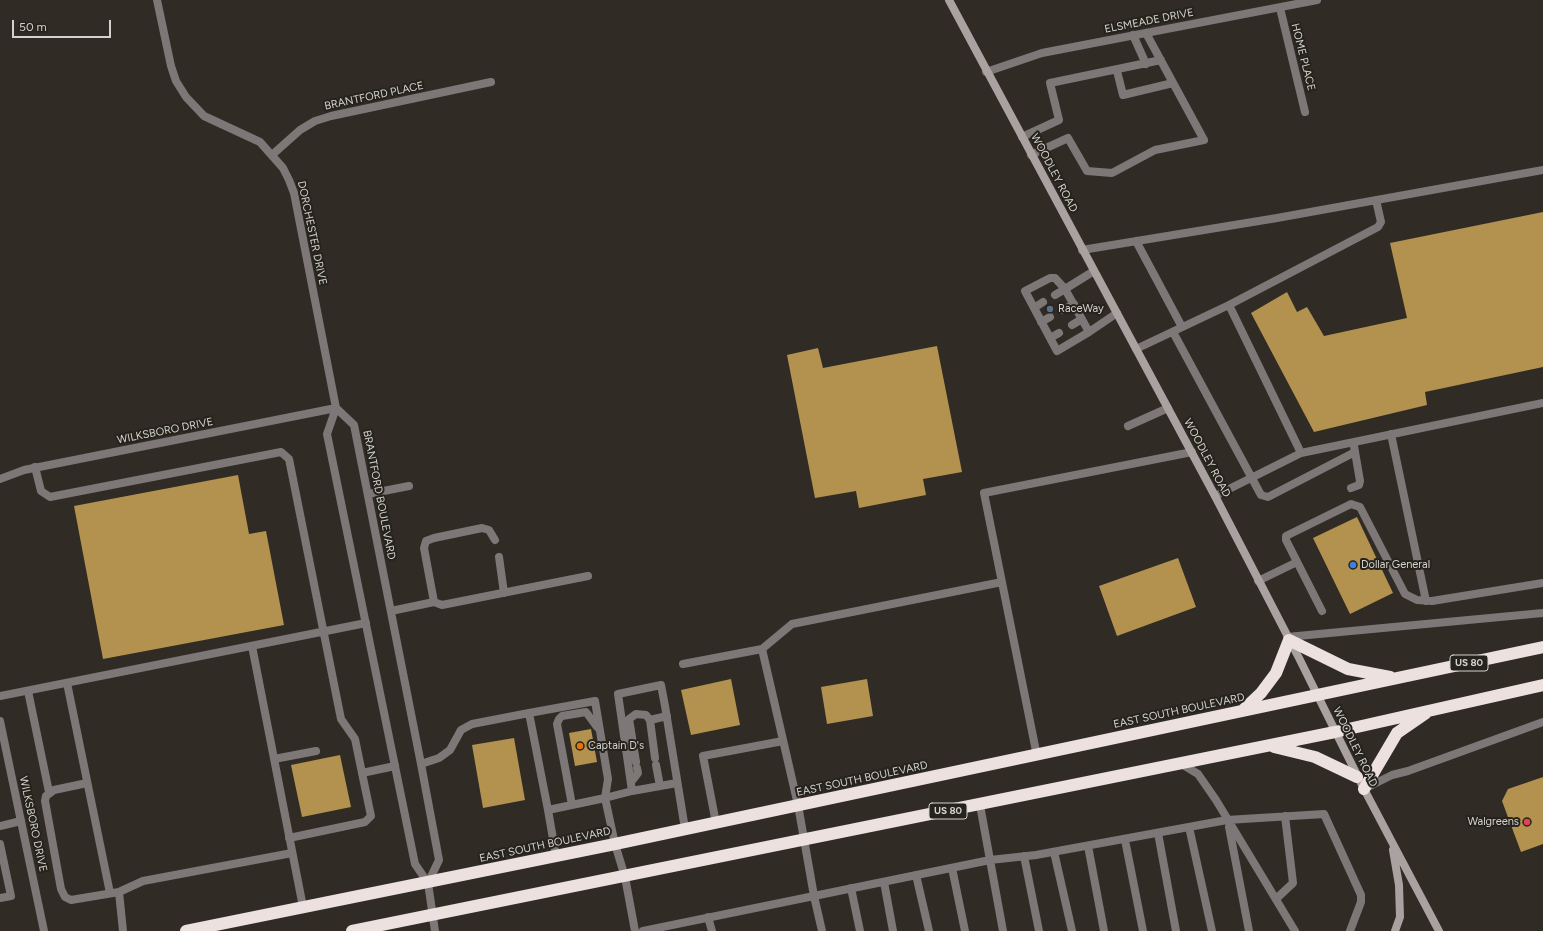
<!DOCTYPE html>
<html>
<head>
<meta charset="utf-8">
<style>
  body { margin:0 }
  #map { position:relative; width:1543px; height:931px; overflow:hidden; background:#302c25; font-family:Figtree,sans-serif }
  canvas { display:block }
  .scale { position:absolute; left:12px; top:20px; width:99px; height:18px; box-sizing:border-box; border:2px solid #d4d2ce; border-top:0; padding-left:5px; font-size:12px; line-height:14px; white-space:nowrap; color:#d4d2ce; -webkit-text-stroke:3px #26231c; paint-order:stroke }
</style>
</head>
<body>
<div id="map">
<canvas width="1543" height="931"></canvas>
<div class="scale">50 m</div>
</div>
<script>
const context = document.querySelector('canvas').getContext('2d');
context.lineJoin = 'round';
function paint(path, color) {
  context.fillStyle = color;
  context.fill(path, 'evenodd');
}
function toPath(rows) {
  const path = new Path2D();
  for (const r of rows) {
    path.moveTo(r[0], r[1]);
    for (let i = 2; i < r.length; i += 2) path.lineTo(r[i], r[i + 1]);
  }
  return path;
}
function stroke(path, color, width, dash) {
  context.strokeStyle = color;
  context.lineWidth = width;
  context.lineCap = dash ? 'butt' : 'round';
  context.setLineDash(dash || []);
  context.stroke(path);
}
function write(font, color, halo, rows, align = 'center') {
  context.font = font + ' Figtree,sans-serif';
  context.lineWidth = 4;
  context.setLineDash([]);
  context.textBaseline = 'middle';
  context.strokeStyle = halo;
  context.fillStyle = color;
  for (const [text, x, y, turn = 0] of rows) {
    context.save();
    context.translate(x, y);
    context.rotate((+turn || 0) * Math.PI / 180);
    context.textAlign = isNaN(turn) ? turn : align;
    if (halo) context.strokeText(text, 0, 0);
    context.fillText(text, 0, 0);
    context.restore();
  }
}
const building = toPath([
  [1543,212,1543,367,1425,392,1427,405,1314,432,1251,313,1287,292,1297,312,1307,307,1324,336,1407,318,1390,243],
  [937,346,962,472,923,479,926,495,859,508,856,491,815,498,787,355,818,348,823,368],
  [238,475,249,534,266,531,284,625,103,659,74,506],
  [1357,517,1393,593,1350,614,1313,538],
  [1178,558,1196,607,1117,636,1099,586],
  [731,679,740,725,691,735,681,690],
  [867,679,873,716,827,724,821,687],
  [591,729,597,762,575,766,569,733],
  [514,738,525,800,483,808,472,745],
  [340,755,351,807,302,817,291,765],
  [1543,777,1543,844,1521,852,1502,801,1508,789]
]);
const lane = toPath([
  [1133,35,1146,64],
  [1117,71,1123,95,1173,83],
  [1022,137,1059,120,1050,83,1161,60],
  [1031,155,1068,138,1087,171,1112,173,1155,150,1204,140,1146,33],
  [1136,241,1182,327],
  [1082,250,1277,218,1543,170],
  [1094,271,1065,289,1089,332,1117,313],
  [1055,295,1065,289,1055,278,1050,278,1025,291,1057,351,1089,332],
  [1229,305,1378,227,1381,222,1376,200],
  [1034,308,1043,302],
  [1063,310,1074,304],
  [1041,322,1050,317],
  [1072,325,1082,319],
  [1173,332,1261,495,1268,497,1355,452],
  [1050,338,1059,333],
  [1136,349,1229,305,1301,453,1215,496],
  [1128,426,1168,408],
  [1391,434,1426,601],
  [1301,453,1543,403],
  [35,467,41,491,50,497,281,452,289,459,341,719,355,739,362,773],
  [1351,488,1359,485,1360,481,1354,446],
  [368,494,409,486],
  [499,557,504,593],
  [1258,581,1297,562],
  [434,602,424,548,426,541,434,538,482,528,489,530,495,540],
  [391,611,434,602,442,605,588,576],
  [1322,611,1286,540,1286,536,1351,504,1360,507,1405,594,1417,600,1432,601,1543,583],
  [252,646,303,907],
  [683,664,762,649],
  [67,683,110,893],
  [28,691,49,792],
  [0,696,366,623],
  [529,713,595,701,608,779,605,798,632,791],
  [650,720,667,716],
  [1037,756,984,493,1192,452],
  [274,759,316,751],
  [636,762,629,719,636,714,646,715,650,720,655,758],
  [1180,763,1198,774,1216,800,1295,931],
  [421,764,439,758,450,750,461,730,472,724,529,713,548,810],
  [656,765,660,786],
  [631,782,638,773,637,768],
  [87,783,54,790,46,796,45,801,61,889,65,897,71,900,119,892,143,881,292,853],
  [677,783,632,791,618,694,661,685,665,706,685,829],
  [572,805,557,724,559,719,562,716,586,712,597,727],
  [980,805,990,860,814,896,798,805,762,649,792,624,1002,582],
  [716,823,703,756,783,741],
  [0,826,21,821],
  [1189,827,1212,931],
  [1229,827,1249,931],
  [1158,833,1176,931],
  [289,838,365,822,371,816,362,773,395,766],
  [1125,840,1143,931],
  [0,844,11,896,0,898],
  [1088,846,1104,931],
  [1054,852,1072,931],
  [556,856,548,810,605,798,615,844,625,877,635,931],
  [1024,856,1039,931],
  [952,868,965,931],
  [916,875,929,931],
  [884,882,893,931],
  [851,888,860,931],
  [119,892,123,931],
  [1276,899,1293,883,1285,816],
  [708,917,712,931],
  [643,931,814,896,822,931],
  [1003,931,990,860,1036,855,1227,820,1324,814,1361,895,1361,902,1350,931]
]);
const street = toPath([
  [157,0,171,66,176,81,186,97,204,116,260,142,283,168,289,180,294,193,336,408],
  [1280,8,1305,112],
  [986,72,1042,53,1317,0],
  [272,155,300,130,315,121,331,116,491,82],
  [336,408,327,434,415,864,428,883,435,931],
  [336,408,354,425,421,764,439,860,428,883],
  [0,479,24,470,336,408],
  [1287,637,1543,613],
  [0,721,44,931],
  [1364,789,1392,775,1408,771,1543,722]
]);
const secondary = toPath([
  [949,0,1215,496,1299,658,1364,789,1439,931],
  [1393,850,1399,885,1400,917,1395,931]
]);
const highway = toPath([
  [1242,711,1261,693,1276,673,1289,640,1348,669,1390,677],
  [1274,747,1315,757,1357,777],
  [1364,789,1397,733,1426,713],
  [186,931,615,844,1543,647],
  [352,931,1335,732,1543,685]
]);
const markers = [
  [1050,309,4,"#5c6f8a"],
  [1353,565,4,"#3f7fe0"],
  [580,746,4,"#e8710a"],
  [1527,822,4,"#e0444e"]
];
const shields = [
  [1469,663,38],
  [948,811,38]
];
const shieldNames = [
  ["US 80",1469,663],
  ["US 80",948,811]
];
const streetNames = [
  ["ELSMEADE DRIVE",1149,21,-11],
  ["HOME PLACE",1303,57,76],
  ["BRANTFORD PLACE",374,96,-12],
  ["WOODLEY ROAD",1054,173,62],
  ["DORCHESTER DRIVE",312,233,78],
  ["WILKSBORO DRIVE",165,431,-11],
  ["WOODLEY ROAD",1207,458,62],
  ["BRANTFORD BOULEVARD",379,495,79],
  ["EAST SOUTH BOULEVARD",1179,711,-12],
  ["WOODLEY ROAD",1355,747,64],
  ["EAST SOUTH BOULEVARD",862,779,-12],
  ["WILKSBORO DRIVE",33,824,78],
  ["EAST SOUTH BOULEVARD",545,845,-12]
];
const poiNames = [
  ["RaceWay",1058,309],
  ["Dollar General",1361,565],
  ["Captain D's",588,746],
  ["Walgreens",1519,822,"right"]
];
paint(building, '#b2924e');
stroke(lane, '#7d7877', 8);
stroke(street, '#7d7877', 8);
stroke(secondary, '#aaa2a1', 8);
stroke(highway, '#ede1df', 12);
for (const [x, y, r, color] of markers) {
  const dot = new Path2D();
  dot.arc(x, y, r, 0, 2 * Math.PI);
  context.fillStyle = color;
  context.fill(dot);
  stroke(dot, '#26231c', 1.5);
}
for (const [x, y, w] of shields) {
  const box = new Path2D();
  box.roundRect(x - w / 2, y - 8, w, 16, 3);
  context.fillStyle = '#26231c';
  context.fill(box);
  stroke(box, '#d4d2ce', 1);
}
write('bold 10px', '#d4d2ce', null, shieldNames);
write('11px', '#d4d2ce', '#26231c', streetNames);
write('11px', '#d4d2ce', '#26231c', poiNames, 'left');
</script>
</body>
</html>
